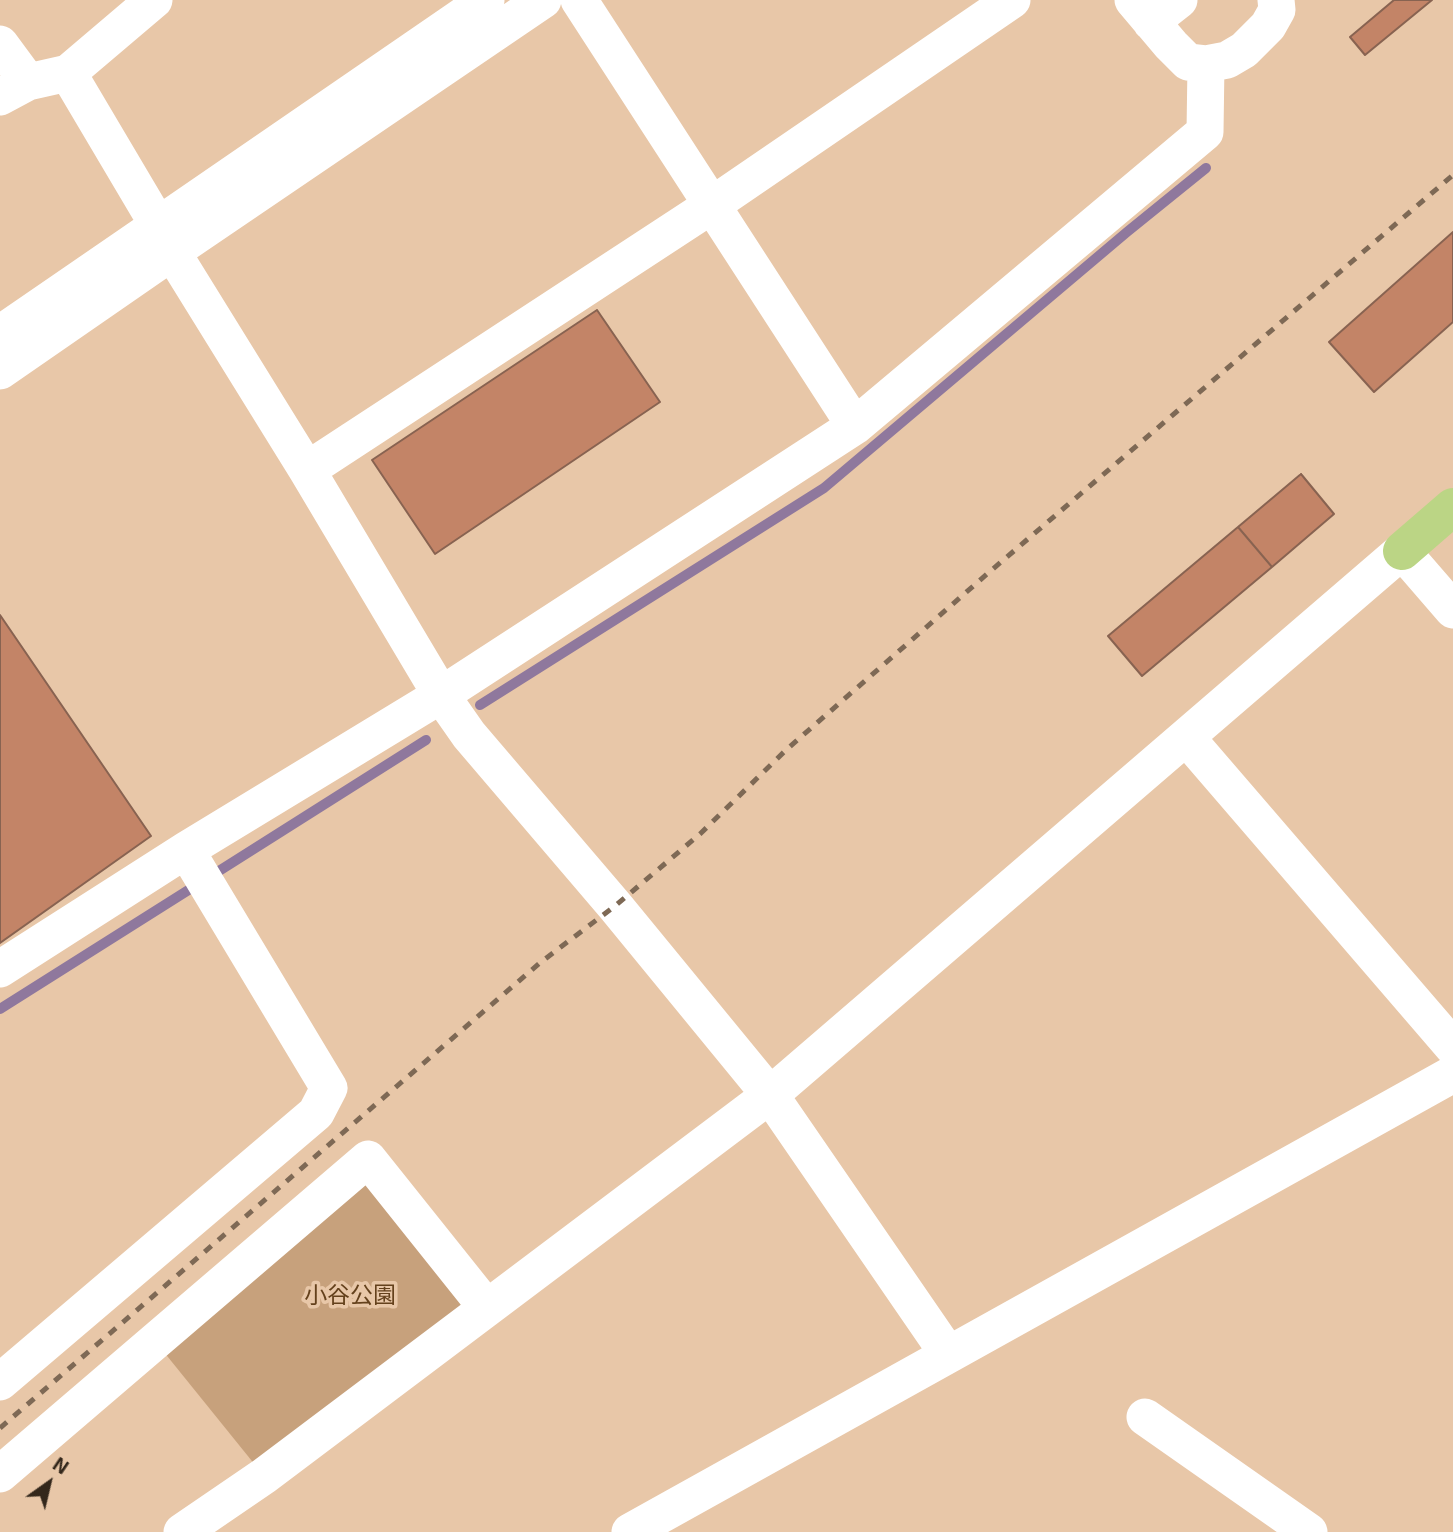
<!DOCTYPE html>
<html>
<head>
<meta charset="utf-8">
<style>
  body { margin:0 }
  #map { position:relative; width:1453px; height:1532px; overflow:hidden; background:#e8c7a8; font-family:"Exo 2",sans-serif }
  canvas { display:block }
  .north { position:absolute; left:14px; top:1448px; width:70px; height:70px; -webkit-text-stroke:5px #e8c7a8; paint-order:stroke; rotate:34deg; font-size:19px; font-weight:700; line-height:28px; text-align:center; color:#33271b }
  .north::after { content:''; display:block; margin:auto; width:24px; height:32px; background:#33271b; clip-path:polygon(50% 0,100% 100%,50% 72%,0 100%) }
</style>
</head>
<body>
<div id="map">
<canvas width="1453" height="1532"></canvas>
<div class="north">N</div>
</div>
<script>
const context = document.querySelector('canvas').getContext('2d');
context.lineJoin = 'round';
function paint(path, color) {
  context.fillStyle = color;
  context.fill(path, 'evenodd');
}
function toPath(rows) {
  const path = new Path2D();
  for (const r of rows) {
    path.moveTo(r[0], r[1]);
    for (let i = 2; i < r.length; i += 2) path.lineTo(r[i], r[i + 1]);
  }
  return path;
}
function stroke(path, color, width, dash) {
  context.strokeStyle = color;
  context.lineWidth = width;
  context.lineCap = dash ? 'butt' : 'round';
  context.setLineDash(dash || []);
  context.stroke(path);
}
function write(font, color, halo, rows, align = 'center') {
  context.font = font + ' "Exo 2","Noto Sans JP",sans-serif';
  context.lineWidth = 7;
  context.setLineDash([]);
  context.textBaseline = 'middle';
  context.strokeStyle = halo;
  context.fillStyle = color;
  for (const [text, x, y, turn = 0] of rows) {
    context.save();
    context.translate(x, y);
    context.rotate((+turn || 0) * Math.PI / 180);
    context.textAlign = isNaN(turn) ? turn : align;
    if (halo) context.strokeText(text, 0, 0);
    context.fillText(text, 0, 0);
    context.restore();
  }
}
const green = toPath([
  [368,1159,487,1308,264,1476,155,1341]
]);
const stream = toPath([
  [480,705,824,488,1127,232,1206,168],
  [211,876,426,740],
  [0,1009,198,884]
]);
const building = toPath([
  [1394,0,1432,0,1365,55,1350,37,1394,0],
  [1453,232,1453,322,1374,392,1329,342,1453,232],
  [597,310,660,402,435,554,372,460,597,310],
  [1301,474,1334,514,1272,567,1238,527,1301,474],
  [1238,527,1272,567,1142,676,1108,636,1238,527],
  [0,615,151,836,0,943,0,615]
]);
const minor = toPath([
  [579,0,855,426],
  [1133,0,1171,45,1188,62,1206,64,1227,60,1244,50,1268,26,1277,10,1276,0],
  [1151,22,1179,0],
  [0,44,28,82],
  [68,73,158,225,172,252,307,470,441,695,469,735,615,906,770,1095,948,1354],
  [0,97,28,82,68,73,154,0],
  [0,334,486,0],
  [0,371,172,252,543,0],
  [307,470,712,205,1012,0],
  [1186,737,1453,1047],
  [0,969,186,850,441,695,855,426,1205,132,1206,64],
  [0,1382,316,1113,329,1088,186,850],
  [1145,1417,1309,1532],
  [0,1474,368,1159,487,1308],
  [182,1532,264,1476,770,1095,1402,551,1453,610],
  [630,1532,1453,1074]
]);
const major = toPath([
  [1402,551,1453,507]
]);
const rail = toPath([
  [0,1428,541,962,615,906,700,834,786,750,987,574,1453,175]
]);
const parkNames = [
  ["小谷公園",350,1295]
];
paint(green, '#c7a17c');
stroke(stream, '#8f789d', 10);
paint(building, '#c38467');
stroke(building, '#886351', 2);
stroke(minor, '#fff', 37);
stroke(major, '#bbd585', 38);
stroke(rail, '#7e6955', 5, [9, 9]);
write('23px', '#64411c', '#e8c7a8', parkNames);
</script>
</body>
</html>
